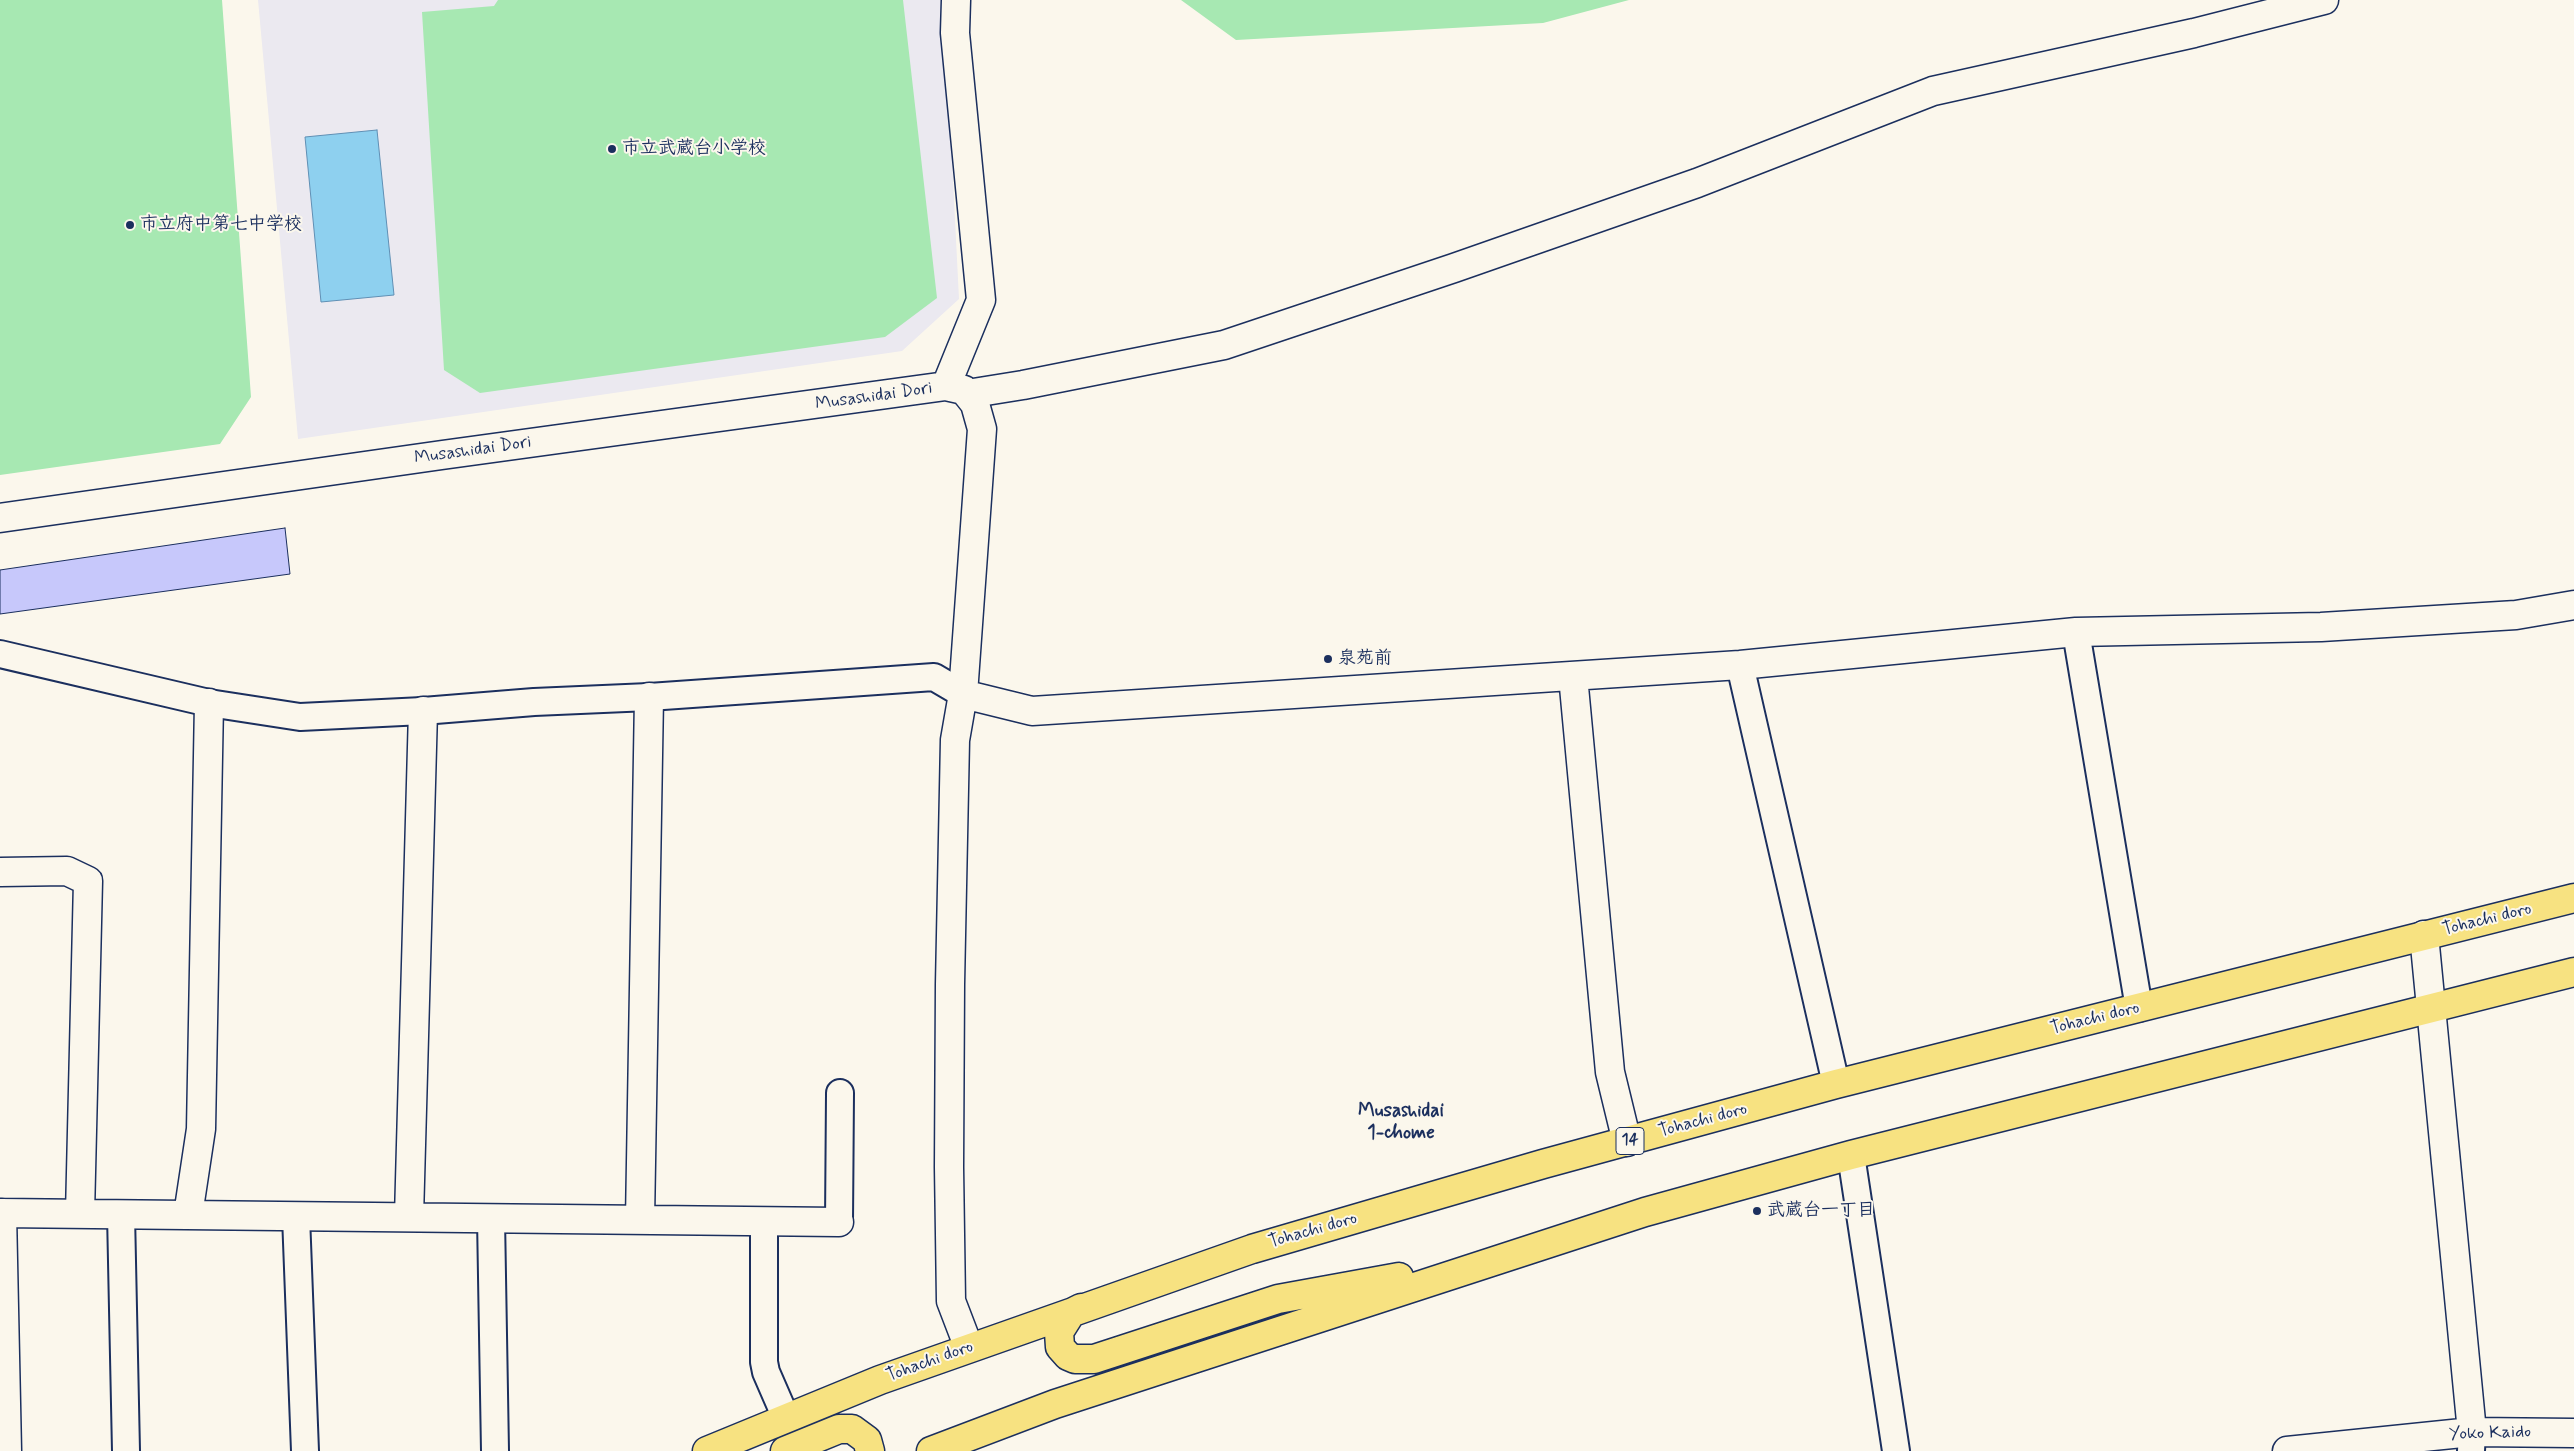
<!DOCTYPE html>
<html>
<head>
<meta charset="utf-8">
<style>
  body { margin:0 }
  canvas { display:block; background:#fbf7ec }
</style>
</head>
<body>
<canvas width="2574" height="1451"></canvas>
<script>
const context = document.querySelector('canvas').getContext('2d');
context.lineJoin = 'round';
function paint(path, color) {
  context.fillStyle = color;
  context.fill(path, 'evenodd');
}
function toPath(rows) {
  const path = new Path2D();
  for (const r of rows) {
    path.moveTo(r[0], r[1]);
    for (let i = 2; i < r.length; i += 2) path.lineTo(r[i], r[i + 1]);
  }
  return path;
}
function stroke(path, color, width, dash) {
  context.strokeStyle = color;
  context.lineWidth = width;
  context.lineCap = dash ? 'butt' : 'round';
  context.setLineDash(dash || []);
  context.stroke(path);
}
function write(font, color, halo, rows, align = 'center') {
  context.font = font + ' Mynerve,"Klee One",sans-serif';
  context.lineWidth = 4;
  context.setLineDash([]);
  context.textBaseline = 'middle';
  context.strokeStyle = halo;
  context.fillStyle = color;
  for (const [text, x, y, turn = 0] of rows) {
    context.save();
    context.translate(x, y);
    context.rotate((+turn || 0) * Math.PI / 180);
    context.textAlign = isNaN(turn) ? turn : align;
    if (halo) context.strokeText(text, 0, 0);
    context.fillText(text, 0, 0);
    context.restore();
  }
}
const built = toPath([
  [258,0,944,0,959,299,902,351,298,439]
]);
const green = toPath([
  [0,0,222,0,251,397,220,444,0,475],
  [498,0,903,0,937,298,885,337,480,393,444,370,422,12,494,6],
  [1181,0,1629,0,1543,23,1236,40]
]);
const water = toPath([
  [377,130,394,295,321,302,305,137,377,130]
]);
const building = toPath([
  [285,528,290,574,0,614,0,570,285,528]
]);
const service = toPath([
  [2076,632,2139,1008],
  [0,654,209,703,300,717,423,711,534,702,649,697,934,677,963,694],
  [1740,665,1836,1084],
  [1851,1155,1896,1451],
  [121,1214,126,1451],
  [296,1216,305,1451],
  [491,1218,495,1451],
  [764,1222,764,1362,766,1372,786,1418],
  [839,1222,840,1093],
  [2471,1451,2472,1432]
]);
const minor = toPath([
  [946,386,981,300,955,33,956,0],
  [967,394,1023,385,1224,345,1454,268,1697,183,1933,91,2194,33,2324,0],
  [0,518,442,455,946,386,964,390,975,404,982,429,963,694,955,740,950,984,949,1167,951,1301,969,1348],
  [1573,676,1610,1072,1627,1142],
  [963,694,1032,711,1740,665,2076,632,2321,627,2516,615,2574,605],
  [0,872,67,871,88,881,80,1214],
  [0,1213,839,1222],
  [2,1213,7,1451],
  [188,1215,201,1129,209,703],
  [409,1217,423,711],
  [640,1220,649,697]
]);
const tertiary = toPath([
  [2424,935,2472,1432],
  [2287,1451,2472,1432,2574,1433]
]);
const primary = toPath([
  [1081,1308,1071,1313,1059,1332,1060,1347,1068,1356,1075,1359,1094,1359,1278,1299,1399,1277],
  [707,1451,880,1380,1252,1249,1543,1164,1836,1084,2574,898],
  [785,1451,839,1429,852,1429,867,1440,870,1451],
  [931,1451,1055,1404,1645,1212,1851,1155,2574,972]
]);
const markers = [
  [612,149,5,"#1b2f5e"],
  [130,225,5,"#1b2f5e"],
  [1328,659,5,"#1b2f5e"],
  [1757,1211,5,"#1b2f5e"]
];
const shields = [
  [1630,1141,28]
];
const shieldNames = [
  ["14",1630,1141]
];
const poiNames = [
  ["市立武蔵台小学校",622,149],
  ["市立府中第七中学校",140,225],
  ["泉苑前",1338,659],
  ["武蔵台一丁目",1767,1211]
];
const streetNames = [
  ["Musashidai Dori",874,397,-8],
  ["Musashidai Dori",473,451,-8],
  ["Tohachi doro",2487,920,-14],
  ["Tohachi doro",2095,1019,-14],
  ["Tohachi doro",1703,1121,-15],
  ["Tohachi doro",1313,1231,-16],
  ["Tohachi doro",930,1362,-20],
  ["Yoko Kaido",2490,1434,-2]
];
const neighbourhoodNames = [
  ["Musashidai",1401,1112],
  ["1-chome",1401,1134]
];
paint(built, '#ebe9f0');
paint(green, '#a7e8b2');
paint(water, '#8ed0ef');
stroke(water, '#6090b5', 1);
paint(building, '#c7c8fb');
stroke(building, '#1b2f5e', 1);
stroke(service, '#1b2f5e', 30);
stroke(minor, '#1b2f5e', 31);
stroke(tertiary, '#1b2f5e', 31);
stroke(primary, '#1b2f5e', 31);
stroke(service, '#fbf7ec', 26);
stroke(minor, '#fbf7ec', 28);
stroke(tertiary, '#fbf7ec', 28);
stroke(primary, '#f7e281', 28);
for (const [x, y, r, color] of markers) {
  const dot = new Path2D();
  dot.arc(x, y, r, 0, 2 * Math.PI);
  context.fillStyle = color;
  context.fill(dot);
  stroke(dot, '#fbf7ec', 2);
}
for (const [x, y, w] of shields) {
  const box = new Path2D();
  box.roundRect(x - w / 2, y - 13.5, w, 27, 4);
  context.fillStyle = '#fbf7ec';
  context.fill(box);
  stroke(box, '#1b2f5e', 1);
}
write('bold 16px', '#1b2f5e', null, shieldNames);
write('bold 18px', '#1b2f5e', '#fbf7ec', poiNames, 'left');
write('18px', '#1b2f5e', '#fbf7ec', streetNames);
write('bold 19px', '#1b2f5e', '#fbf7ec', neighbourhoodNames);
</script>
</body>
</html>
